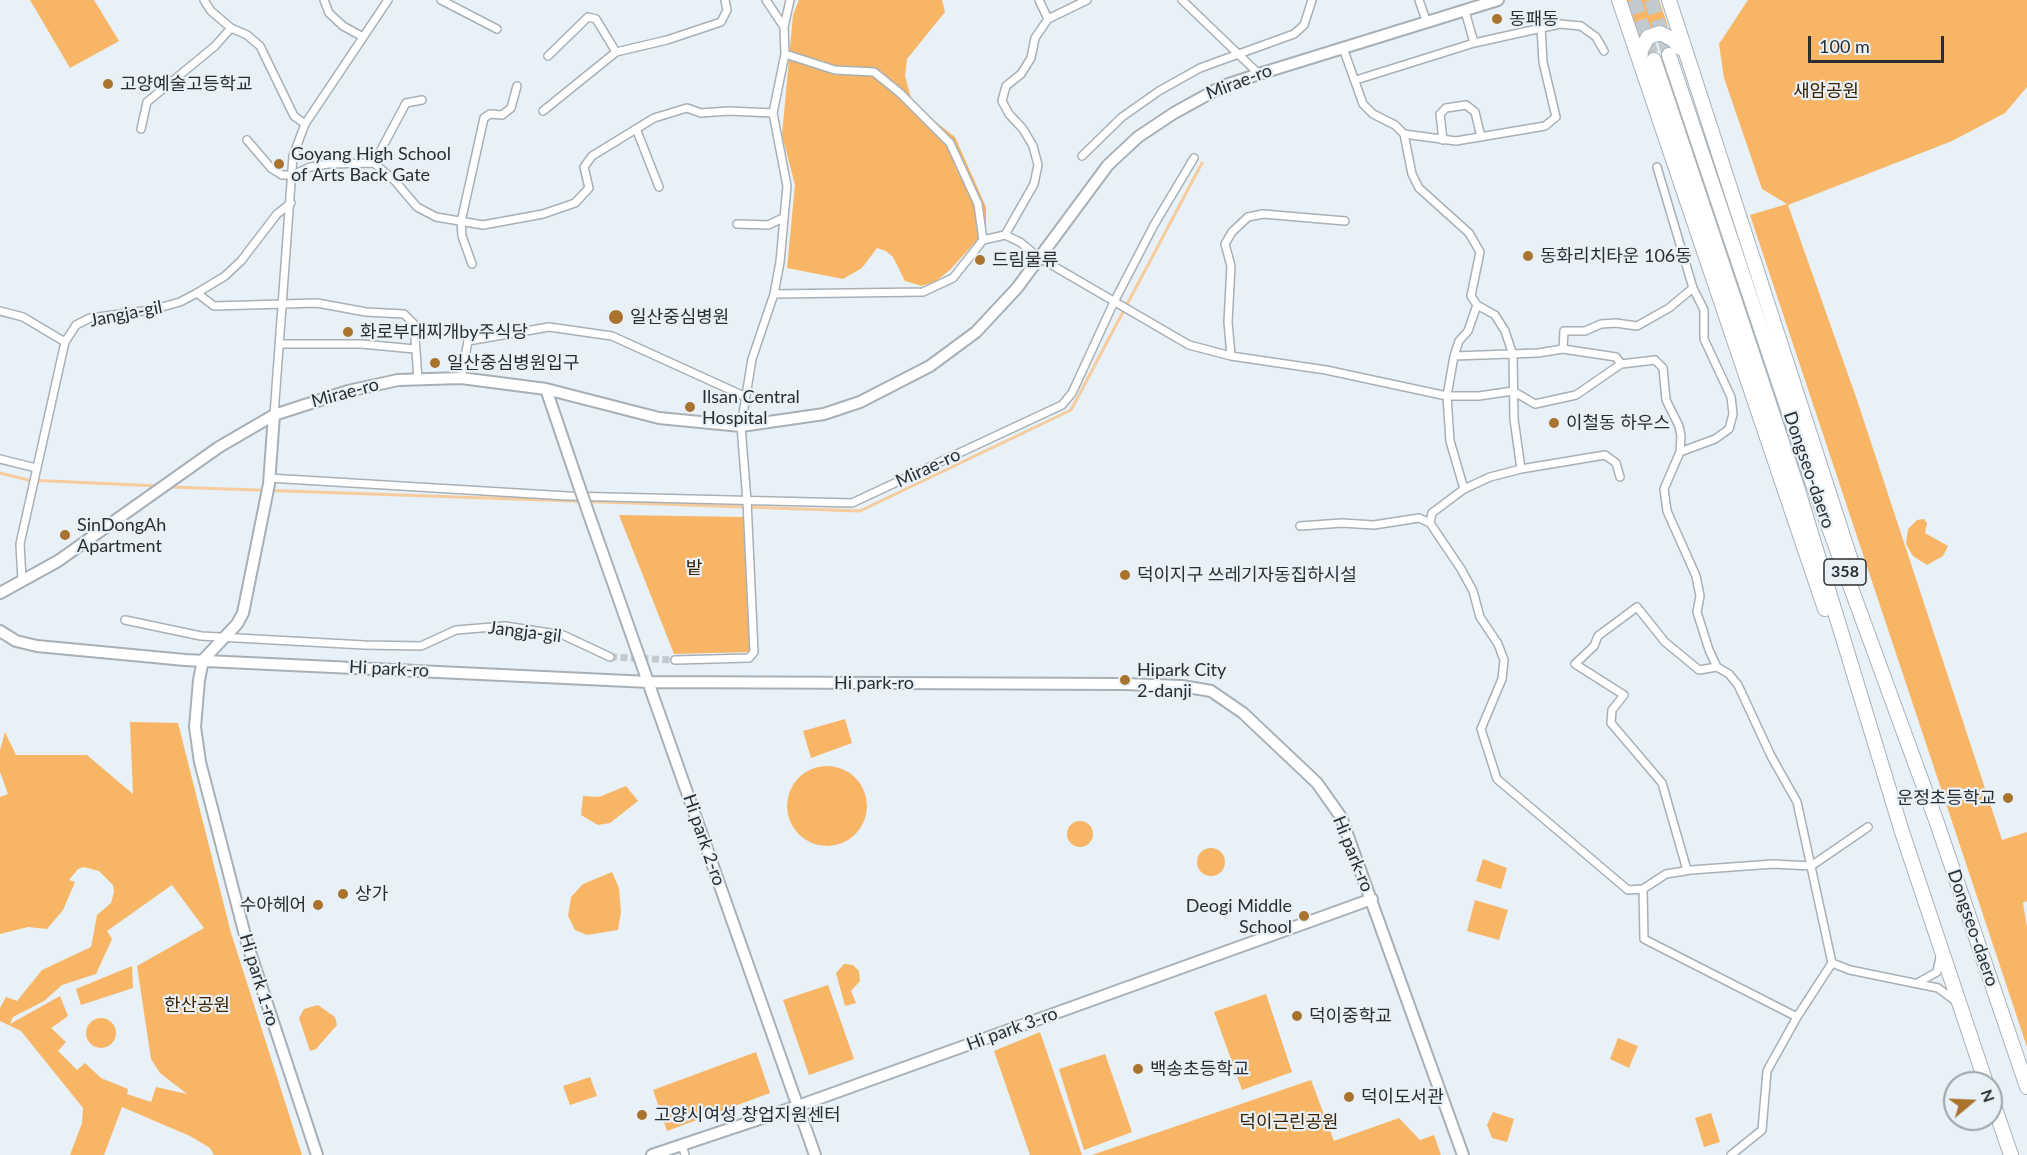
<!DOCTYPE html>
<html>
<head>
<meta charset="utf-8">
<style>
  body { margin:0 }
  #map { position:relative; width:2027px; height:1155px; overflow:hidden; background:#e8f1f7; font-family:Lato,sans-serif }
  canvas { display:block }
  .north { position:absolute; left:1943px; top:1071px; width:60px; height:60px; box-sizing:border-box; background:#e8f1f7; border:2px solid #9ca3a8; border-radius:50%; rotate:71deg; font-size:16px; font-weight:700; line-height:24px; text-align:center; color:#2b2e31 }
  .north::after { content:''; display:block; margin:auto; width:21px; height:27px; background:#a9732e; clip-path:polygon(50% 0,100% 100%,50% 72%,0 100%) }
  .scale { position:absolute; left:1808px; top:36px; width:136px; height:27px; box-sizing:border-box; border:3px solid #2b2e31; border-top:0; padding-left:8px; font-size:18px; line-height:21px; white-space:nowrap; color:#2b2e31; -webkit-text-stroke:4px #e8f1f7; paint-order:stroke }
</style>
</head>
<body>
<div id="map">
<canvas width="2027" height="1155"></canvas>
<div class="north">N</div>
<div class="scale">100 m</div>
</div>
<script>
const context = document.querySelector('canvas').getContext('2d');
context.lineJoin = 'round';
function paint(path, color) {
  context.fillStyle = color;
  context.fill(path, 'evenodd');
}
function toPath(rows) {
  const path = new Path2D();
  for (const r of rows) {
    if (r.length === 3) {
      path.moveTo(r[0] + r[2], r[1]);
      path.arc(r[0], r[1], r[2], 0, 2 * Math.PI);
      continue;
    }
    path.moveTo(r[0], r[1]);
    for (let i = 2; i < r.length; i += 2) path.lineTo(r[i], r[i + 1]);
  }
  return path;
}
function stroke(path, color, width, dash) {
  context.strokeStyle = color;
  context.lineWidth = width;
  context.lineCap = dash ? 'butt' : 'round';
  context.setLineDash(dash || []);
  context.stroke(path);
}
function write(font, color, halo, rows, align = 'center') {
  context.font = font + ' Lato,"Noto Sans KR",sans-serif';
  context.lineWidth = 4.5;
  context.setLineDash([]);
  context.textBaseline = 'middle';
  context.strokeStyle = halo;
  context.fillStyle = color;
  for (const [text, x, y, turn = 0] of rows) {
    context.save();
    context.translate(x, y);
    context.rotate((+turn || 0) * Math.PI / 180);
    context.textAlign = isNaN(turn) ? turn : align;
    if (halo) context.strokeText(text, 0, 0);
    context.fillText(text, 0, 0);
    context.restore();
  }
}
const green = toPath([
  [30,0,94,0,119,41,70,68],
  [799,0,942,0,945,12,907,59,905,76,911,98,932,119,955,137,986,207,986,230,950,270,936,281,922,286,905,281,893,257,886,251,877,248,862,268,843,279,787,268,795,185,782,135,793,15],
  [1622,0,1659,0,1668,26,1659,27,1636,43],
  [1748,0,2027,0,2027,87,2005,113,1952,141,1788,205,1857,400,2002,840,2027,832,2027,901,2023,903,2027,927,2027,1047,1750,215,1787,204,1762,189,1724,78,1719,44],
  [619,515,743,517,750,652,674,654],
  [1924,519,1927,523,1925,533,1948,546,1943,556,1927,565,1913,556,1906,544,1908,529,1917,520],
  [845,719,852,743,811,758,803,731],
  [130,722,178,723,231,933,302,1155,214,1155,210,1148,190,1136,122,1107,104,1155,70,1155,82,1123,83,1108,21,1031,0,1021,0,1008,6,997,17,1001,42,970,91,947,97,915,111,903,114,892,113,885,99,871,84,867,78,869,69,880,75,882,63,910,47,929,28,927,0,934,0,797,8,794,0,772,0,750,5,732,16,755,87,755,133,794],
  [172,885,204,928,137,966,151,1059,160,1073,187,1094,156,1087,151,1102,127,1094,128,1089,101,1078,85,1063,77,1070,58,1051,66,1042,51,1028,68,1016,60,996,10,1024,13,1017,44,1001,62,985,96,974,112,939,107,931],
  [827,806,40],
  [626,786,638,801,610,823,598,825,581,815,583,796,599,797],
  [1080,834,13],
  [1211,862,14],
  [1483,859,1507,868,1501,889,1476,881],
  [612,872,619,888,621,912,618,930,587,935,575,930,568,916,571,897,583,884],
  [1475,900,1508,910,1499,940,1467,931],
  [844,964,853,965,859,971,860,981,851,991,856,1003,845,1006,836,973],
  [132,966,133,988,81,1005,76,989],
  [828,985,854,1059,809,1075,783,1000],
  [1266,994,1292,1072,1242,1090,1214,1012],
  [318,1005,335,1017,337,1025,316,1049,310,1051,299,1018,304,1009],
  [101,1033,15],
  [1040,1032,1082,1155,1030,1155,994,1051],
  [1618,1038,1638,1046,1629,1068,1610,1059],
  [756,1052,770,1093,667,1131,653,1090],
  [1105,1054,1132,1132,1084,1150,1059,1069],
  [590,1077,597,1096,570,1105,563,1086],
  [1311,1080,1334,1141,1399,1118,1420,1140,1434,1135,1441,1155,1092,1155],
  [1493,1112,1514,1119,1507,1142,1492,1138,1487,1125],
  [1711,1113,1720,1142,1704,1147,1695,1118]
]);
const stream = toPath([
  [0,473,28,480,158,486],
  [170,487,860,511,1071,410,1202,163]
]);
const streetTunnel = toPath([
  [610,657,675,660]
]);
const highwayTunnel = toPath([
  [1634,0,1654,60],
  [1651,0,1669,55]
]);
const street = toPath([
  [204,0,211,11,231,28,247,35,260,46,294,116,305,124],
  [324,0,329,13,343,26,363,37],
  [441,0,497,29],
  [766,0,784,27],
  [1039,0,1048,19],
  [1182,0,1259,74],
  [1419,0,1427,23],
  [1465,11,1474,43],
  [1343,48,1363,104,1373,114,1395,125,1404,134,1412,174,1419,188,1469,233,1480,252,1471,296,1477,305,1495,315,1505,331,1513,355,1514,419,1521,469],
  [785,54,835,70,874,72,900,93,950,143,978,204,983,240],
  [548,56,588,17,596,19,616,52],
  [1356,80,1474,43,1560,24,1581,26,1596,37,1604,51],
  [543,111,616,52,667,40,721,22,727,10,725,0],
  [141,129,147,102,215,46,231,28],
  [637,131,659,187],
  [1404,134,1456,141,1545,126,1556,117,1543,62,1541,27],
  [247,140,271,168,282,175,293,175,310,167,328,164,374,163,395,181,417,207,436,217,483,225,543,214,575,203,589,188,584,167,592,156,654,118,687,108,701,113,729,111,773,113],
  [1443,140,1440,114,1446,108,1466,105,1475,112,1481,137],
  [1082,156,1122,117,1159,91,1200,68,1294,34,1304,25,1312,0],
  [374,163,406,103,422,100],
  [1657,167,1693,288,1704,310,1704,339,1731,397,1733,414,1729,429,1715,439,1680,452],
  [737,224,768,225,783,218],
  [1005,235,1034,184,1038,165,1033,146,1023,129,1009,114,1002,101,1006,86,1021,74,1031,58,1035,38,1048,19,1087,0],
  [472,264,462,236,461,222,484,118,490,114,502,115,511,108,517,86],
  [197,293,214,306,317,303,366,312,404,314,414,324,418,379],
  [774,294,923,292,953,278,983,240,1005,235,1020,242,1038,257,1189,345,1231,356,1326,370,1447,396,1479,396,1513,391,1535,404,1576,395,1621,364,1655,360,1663,368,1666,400,1679,426,1681,436,1680,452,1664,489,1667,511,1696,576,1700,596,1697,612,1709,650,1717,667,1729,674,1738,685,1771,756,1797,802,1832,963],
  [0,311,23,317,65,342],
  [281,344,361,344,415,349],
  [1563,349,1564,331,1585,331,1601,324,1616,323,1637,326,1669,308,1693,288],
  [1231,356,1228,322,1231,266,1225,244,1232,232,1248,217,1263,214,1345,221],
  [1454,356,1538,353,1563,349,1616,357,1621,364],
  [461,378,468,341,549,327,612,336,744,396],
  [274,415,293,156,305,124,388,0],
  [0,459,36,468],
  [269,478,567,496,852,503,1062,405,1072,393,1114,302,1154,225,1194,158],
  [1464,489,1450,441,1447,396,1454,356,1459,341,1468,331,1477,305],
  [1430,523,1432,513,1464,489,1490,477,1521,469,1605,455,1616,463,1620,477],
  [1300,526,1342,523,1374,525,1419,518,1430,523,1461,569,1473,591,1480,617,1498,644,1504,660,1502,679,1481,729,1497,779,1628,890,1643,889],
  [22,580,20,544,65,342,76,325,90,318,151,310,180,302,197,293,225,276,241,261,277,214,291,203],
  [125,620,201,636,364,645,421,646,456,630,505,626,563,635,610,657],
  [675,660,749,658,754,652,747,501,741,426,752,359,774,294,780,262,787,186,773,113,785,54,784,27,790,0],
  [1687,870,1662,783,1611,723,1612,710,1624,695,1575,664,1594,646,1598,636,1637,607,1665,642,1699,670,1717,667],
  [1832,963,1850,970,1938,988,1954,1000],
  [1919,982,1937,972,1940,957],
  [1797,1017,1644,939,1643,889,1666,874,1691,870,1773,864,1811,866,1868,827],
  [682,1145,685,1155],
  [1731,1155,1762,1130,1767,1071,1797,1017,1832,963]
]);
const secondary = toPath([
  [546,389,579,486],
  [274,415,269,484,243,613,237,624,203,660,199,680,195,727,200,762,247,943,317,1155],
  [593,526,815,1155],
  [0,593,58,561,219,447,274,415,348,391,398,380,461,378,546,389,659,418,741,426,824,414,860,402,930,366,976,332,1017,288,1108,165,1138,137,1174,113,1223,86,1259,74,1498,0],
  [0,631,16,641,37,646,185,660,649,682,1123,684,1182,686,1211,691,1243,713,1317,783,1341,817,1463,1155],
  [652,1155,798,1106,1372,899]
]);
const highway = toPath([
  [1619,0,1825,609],
  [1669,0,1854,570],
  [1669,55,1813,484,1936,820,2027,1087],
  [1654,60,1797,487,1902,832,1986,1083],
  [1640,63,1641,50,1648,37,1660,33,1672,39,1682,49],
  [1991,1097,2011,1155]
]);
const secondaryBridge = toPath([
  [579,486,593,526]
]);
const markers = [
  [1497,19,6,"#a9732e"],
  [108,84,6,"#a9732e"],
  [279,164,6,"#a9732e"],
  [1528,256,6,"#a9732e"],
  [980,260,6,"#a9732e"],
  [616,317,8,"#a9732e"],
  [348,332,6,"#a9732e"],
  [435,363,6,"#a9732e"],
  [690,407,6,"#a9732e"],
  [1554,423,6,"#a9732e"],
  [65,535,6,"#a9732e"],
  [1125,575,6,"#a9732e"],
  [1125,680,6,"#a9732e"],
  [2008,798,6,"#a9732e"],
  [343,894,6,"#a9732e"],
  [318,905,6,"#a9732e"],
  [1304,916,6,"#a9732e"],
  [1297,1016,6,"#a9732e"],
  [1138,1069,6,"#a9732e"],
  [1349,1097,6,"#a9732e"],
  [642,1115,6,"#a9732e"]
];
const shields = [
  [1845,572,42]
];
const shieldNames = [
  ["358",1845,572]
];
const poiNames = [
  ["동패동",1509,19],
  ["고양예술고등학교",120,84],
  ["Goyang High School",291,154],
  ["of Arts Back Gate",291,175],
  ["동화리치타운 106동",1540,256],
  ["드림물류",992,260],
  ["일산중심병원",630,317],
  ["화로부대찌개by주식당",360,332],
  ["일산중심병원입구",447,363],
  ["Ilsan Central",702,397],
  ["Hospital",702,418],
  ["이철동 하우스",1566,423],
  ["SinDongAh",77,525],
  ["Apartment",77,546],
  ["덕이지구 쓰레기자동집하시설",1137,575],
  ["Hipark City",1137,670],
  ["2-danji",1137,691],
  ["운정초등학교",1996,798,"right"],
  ["상가",355,894],
  ["수아헤어",306,905,"right"],
  ["Deogi Middle",1292,906,"right"],
  ["School",1292,927,"right"],
  ["덕이중학교",1309,1016],
  ["백송초등학교",1150,1069],
  ["덕이도서관",1361,1097],
  ["고양시여성 창업지원센터",654,1115]
];
const streetNames = [
  ["Mirae-ro",1239,82,-21],
  ["Jangja-gil",126,314,-11],
  ["Mirae-ro",345,393,-15],
  ["Mirae-ro",928,468,-25],
  ["Dongseo-daero",1809,470,71],
  ["Jangja-gil",525,632,7],
  ["Hi park-ro",389,669,3],
  ["Hi park-ro",874,683],
  ["Hi park 2-ro",704,840,71],
  ["Hi park-ro",1353,854,68],
  ["Dongseo-daero",1973,928,71],
  ["Hi park 1-ro",259,980,73],
  ["Hi park 3-ro",1012,1029,-20]
];
const parkNames = [
  ["새암공원",1826,91],
  ["밭",694,568],
  ["한산공원",197,1005],
  ["덕이근린공원",1289,1122]
];
paint(green, '#f7b565');
stroke(stream, '#f6cc9e', 3);
stroke(streetTunnel, '#c2cacf', 7, [7, 3.5]);
stroke(highwayTunnel, '#c2cacf', 14, [14, 7]);
stroke(street, '#a8b0b6', 10);
stroke(secondary, '#a8b0b6', 14);
stroke(highway, '#a8b0b6', 16);
stroke(street, '#fff', 7);
stroke(secondary, '#fff', 10);
stroke(highway, '#fff', 14);
stroke(secondaryBridge, '#a8b0b6', 14, []);
stroke(secondaryBridge, '#fff', 10);
for (const [x, y, r, color] of markers) {
  const dot = new Path2D();
  dot.arc(x, y, r, 0, 2 * Math.PI);
  context.fillStyle = color;
  context.fill(dot);
  stroke(dot, '#e8f1f7', 2);
}
for (const [x, y, w] of shields) {
  const box = new Path2D();
  box.roundRect(x - w / 2, y - 13, w, 26, 4.5);
  context.fillStyle = '#e8f1f7';
  context.fill(box);
  stroke(box, '#2b2e31', 1.5);
}
write('bold 16px', '#2b2e31', null, shieldNames);
write('18px', '#2b2e31', '#e8f1f7', poiNames, 'left');
write('18px', '#2b2e31', '#e8f1f7', streetNames);
write('18px', '#3d2300', '#e8f1f7', parkNames);
</script>
</body>
</html>
